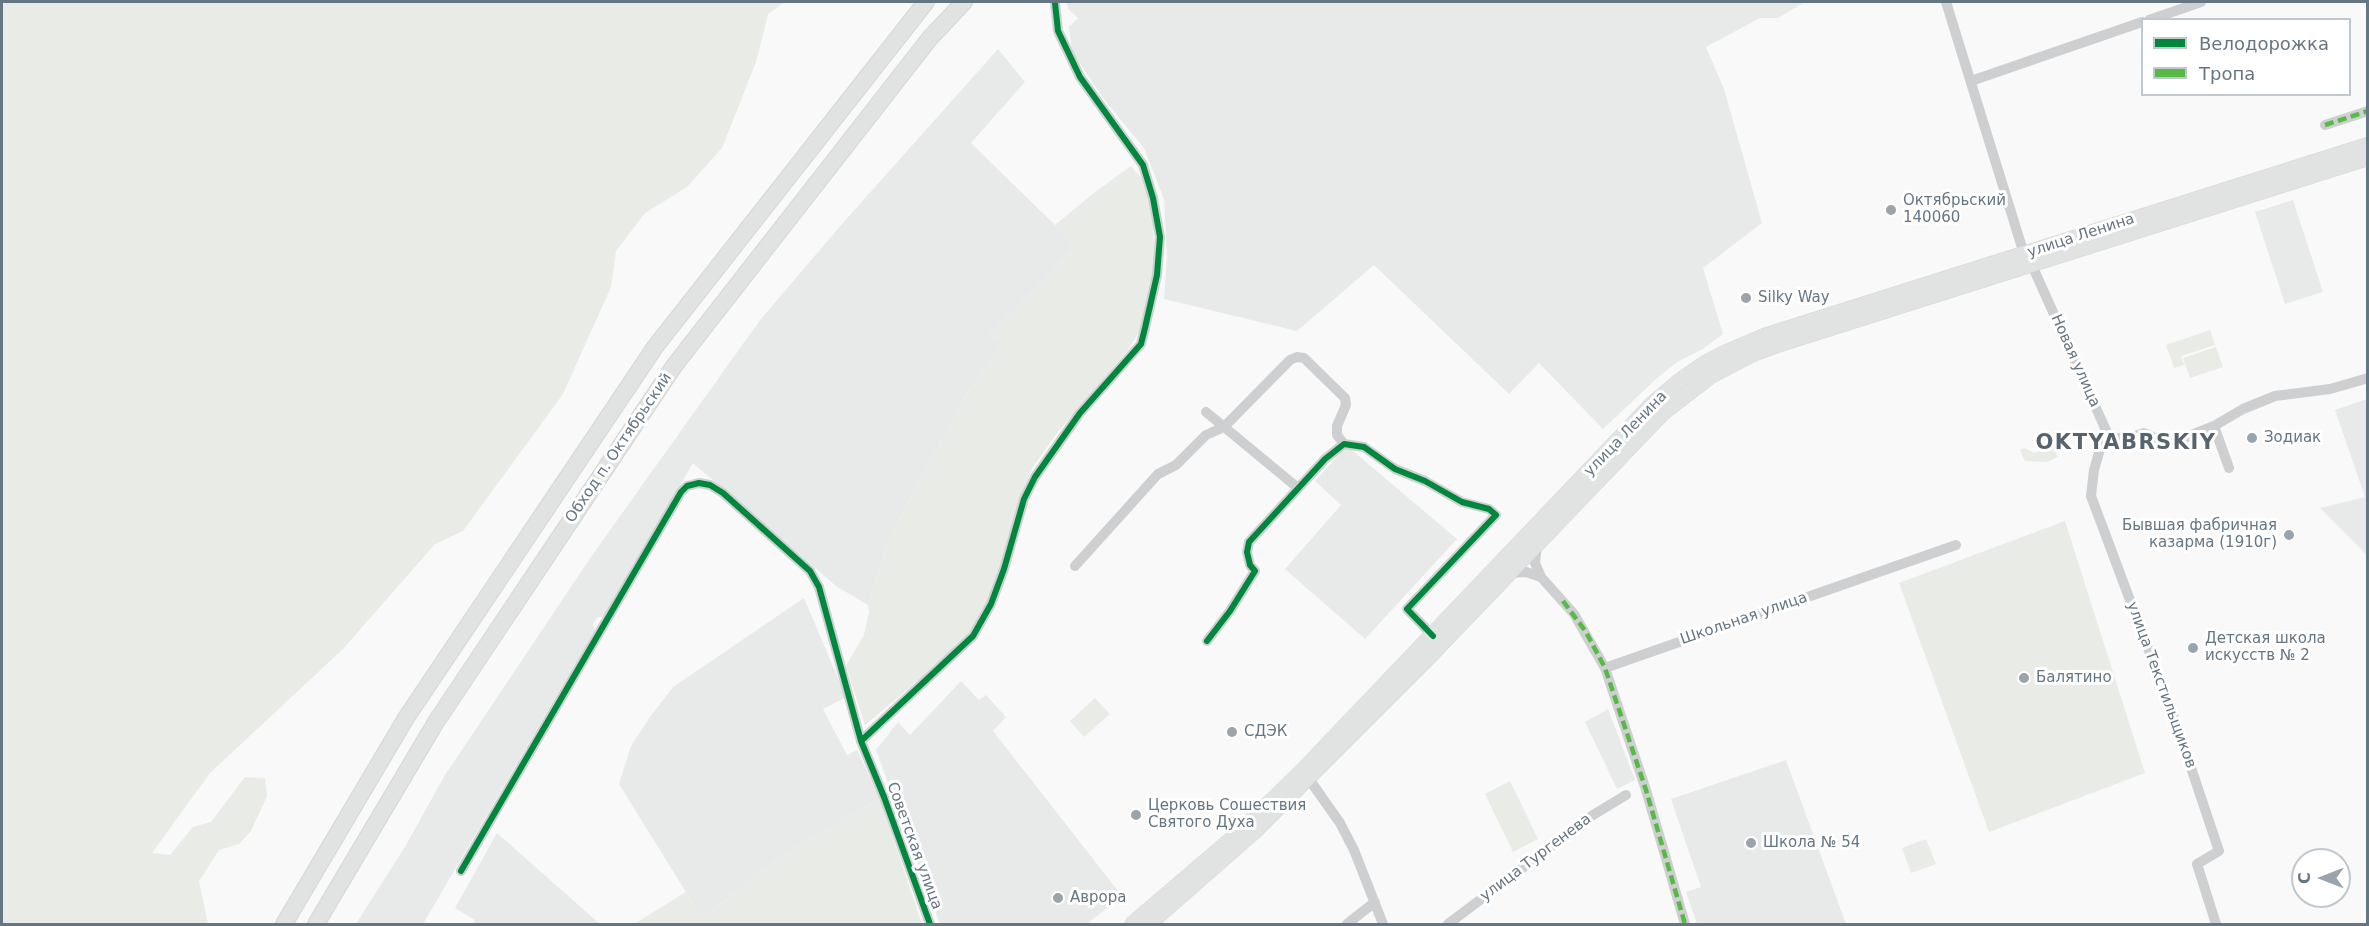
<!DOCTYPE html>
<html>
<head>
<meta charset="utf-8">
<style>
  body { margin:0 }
  #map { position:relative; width:2369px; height:926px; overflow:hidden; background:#f9f9f9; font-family:"DejaVu Sans",sans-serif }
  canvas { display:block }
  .frame { position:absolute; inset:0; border:3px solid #657683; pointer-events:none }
  .legend { position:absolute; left:2141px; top:18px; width:210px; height:78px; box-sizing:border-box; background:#fff; border:2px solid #c1c8cd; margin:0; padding:8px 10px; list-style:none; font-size:18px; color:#657683 }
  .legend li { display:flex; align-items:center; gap:12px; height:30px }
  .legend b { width:30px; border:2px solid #c1c8cd }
  .north { position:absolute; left:2291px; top:848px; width:60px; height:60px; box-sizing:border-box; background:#fff; border:2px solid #c1c8cd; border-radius:50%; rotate:270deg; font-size:16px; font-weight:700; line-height:24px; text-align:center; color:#657683 }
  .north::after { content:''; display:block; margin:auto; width:21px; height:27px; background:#99a4ac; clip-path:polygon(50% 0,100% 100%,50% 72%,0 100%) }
</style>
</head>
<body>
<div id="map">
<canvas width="2369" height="926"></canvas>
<div class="frame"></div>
<ul class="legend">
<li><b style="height:8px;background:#00873e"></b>Велодорожка</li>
<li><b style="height:8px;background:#58b947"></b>Тропа</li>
</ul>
<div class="north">С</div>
</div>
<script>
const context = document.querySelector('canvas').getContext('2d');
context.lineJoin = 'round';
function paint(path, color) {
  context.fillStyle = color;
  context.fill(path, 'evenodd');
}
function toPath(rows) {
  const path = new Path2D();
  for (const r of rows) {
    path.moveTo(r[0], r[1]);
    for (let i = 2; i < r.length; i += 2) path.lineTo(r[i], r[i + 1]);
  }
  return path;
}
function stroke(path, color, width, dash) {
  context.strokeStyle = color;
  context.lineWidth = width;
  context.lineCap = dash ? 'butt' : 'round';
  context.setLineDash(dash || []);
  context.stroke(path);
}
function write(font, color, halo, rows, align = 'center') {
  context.font = font + ' "DejaVu Sans",sans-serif';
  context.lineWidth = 6;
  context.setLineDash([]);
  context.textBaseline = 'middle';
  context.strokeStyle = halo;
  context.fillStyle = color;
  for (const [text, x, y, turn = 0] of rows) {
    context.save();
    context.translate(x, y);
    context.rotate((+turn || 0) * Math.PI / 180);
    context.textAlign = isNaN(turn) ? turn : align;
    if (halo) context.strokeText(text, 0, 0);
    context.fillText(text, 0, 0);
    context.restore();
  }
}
const built = toPath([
  [1066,2,1805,2,1778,18,1760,18,1706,47,1724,89,1762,223,1703,268,1723,334,1703,349,1677,362,1655,380,1603,429,1539,363,1509,394,1374,265,1297,331,1164,299,1167,257,1164,199,1144,148,1103,98,1072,52,1069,27,1078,18,1069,10],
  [998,49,1025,82,971,143,1055,225,1075,248,990,334,1002,344,966,395,890,537,868,605,836,586,693,463,603,617,598,617,595,621,593,625,595,630,423,924,356,924,406,845,445,775,593,554,760,320,842,224],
  [2293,200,2323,292,2285,304,2255,212],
  [2367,399,2368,399,2367,555,2320,508,2365,497,2335,410],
  [1347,446,1457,539,1365,639,1285,569,1341,505,1315,481],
  [804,598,846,697,823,709,847,755,857,750,880,799,783,855,702,918,619,784,631,746,650,717,673,687],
  [961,681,979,700,986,695,1006,717,993,731,1122,896,1087,924,940,924,876,750,898,722,910,735],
  [1608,709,1635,780,1617,789,1585,722],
  [1786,760,1846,924,1697,924,1686,892,1701,887,1671,799],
  [497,833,600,924,473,924,475,920,455,908]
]);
const green = toPath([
  [2,2,785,2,768,14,756,62,722,148,687,187,645,213,616,251,611,287,563,394,463,531,435,544,343,649,210,773,152,853,170,855,193,827,211,822,245,777,265,778,267,796,251,831,239,844,219,850,199,881,208,924,2,924],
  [1131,166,1145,182,1152,212,1155,258,1154,276,1139,332,1128,350,1057,433,1033,467,1020,498,1001,574,970,637,865,725,846,666,864,635,869,612,868,605,890,537,966,395,1002,344,990,334,1075,248,1055,225,1095,192],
  [2210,330,2215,345,2181,356,2184,365,2174,368,2166,345],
  [2216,347,2223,367,2190,378,2183,358],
  [2053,445,2058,457,2047,462,2025,461,2020,450,2025,448,2034,453],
  [2065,521,2145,773,1989,832,1899,583],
  [1095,698,1110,714,1084,737,1070,721],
  [1510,781,1538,839,1513,852,1485,794],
  [880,799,922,924,634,924,686,892,702,918,783,855],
  [1926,839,1936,864,1911,873,1902,848]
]);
const minor = toPath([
  [1946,2,2024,254],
  [2149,20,2201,2],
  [1971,81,2142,22],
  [2325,125,2368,111],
  [2031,263,2109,437,2127,439,2144,433,2169,444,2214,426,2243,409,2275,396,2330,389,2368,378],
  [1206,412,1298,488],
  [2214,426,2229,468],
  [2109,437,2100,449,2094,470,2091,496,2176,723,2219,851,2197,864,2216,924],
  [1537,545,1535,563,1541,577,1574,614,1605,668,1646,790,1685,924],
  [1075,566,1158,474,1176,465,1206,435,1224,427,1290,360,1297,357,1304,358,1345,398,1346,405,1337,426,1337,435,1344,444],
  [1509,573,1526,572,1541,577],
  [1207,641,1230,611,1255,571,1250,565,1247,552,1249,542,1325,459,1344,444,1364,447,1395,469,1425,481,1462,502,1489,509,1496,515,1407,609,1433,636],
  [1605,668,1956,545],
  [861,741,973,636,991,604,1004,569,1024,499,1035,477,1080,413,1141,344,1145,328,1157,275,1160,237,1153,198,1143,165,1080,77,1058,31,1055,3],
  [1309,779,1340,823,1354,850,1383,924],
  [461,871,681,492,687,486,699,483,710,485,723,493,810,571,819,587,861,741,884,797,930,924],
  [1347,924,1375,902],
  [1448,924,1593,815,1626,795]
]);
const primary = toPath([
  [1132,924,1236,835,1302,771,1652,404,1679,381,1705,363,1724,353,1764,336,2368,145],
  [1149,924,1254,832,1430,656,1663,413,1711,376,1753,354,1780,344,2368,158]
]);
const trunk = toPath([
  [284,924,406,718,655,347,926,2],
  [316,924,436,722,674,366,930,38,964,2]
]);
const quiet = toPath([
  [2325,125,2368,111],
  [1563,601,1586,632,1605,668,1646,790,1685,924]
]);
const cycleway = toPath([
  [1207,641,1230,611,1255,571,1250,565,1247,552,1249,542,1325,459,1344,444,1364,447,1395,469,1425,481,1462,502,1489,509,1496,515,1407,609,1433,636],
  [861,741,973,636,991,604,1004,569,1024,499,1035,477,1080,413,1141,344,1145,328,1157,275,1160,237,1153,198,1143,165,1080,77,1058,31,1055,3],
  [461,871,681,492,687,486,699,483,710,485,723,493,810,571,819,587,861,741,884,797,930,924]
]);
const markers = [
  [1891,210,6,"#99a4ac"],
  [1746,298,6,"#99a4ac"],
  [2252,438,6,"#99a4ac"],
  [2289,535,6,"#99a4ac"],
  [2193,648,6,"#99a4ac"],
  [2024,678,6,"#99a4ac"],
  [1232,732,6,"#99a4ac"],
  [1136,815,6,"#99a4ac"],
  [1751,843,6,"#99a4ac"],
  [1058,898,6,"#99a4ac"]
];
const poiNames = [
  ["Октябрьский",1903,201],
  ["140060",1903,218],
  ["Silky Way",1758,298],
  ["Зодиак",2264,438],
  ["Бывшая фабричная",2277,526,"right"],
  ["казарма (1910г)",2277,543,"right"],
  ["Детская школа",2205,639],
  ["искусств № 2",2205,656],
  ["Балятино",2036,678],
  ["СДЭК",1244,732],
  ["Церковь Сошествия",1148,806],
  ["Святого Духа",1148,823],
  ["Школа № 54",1763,843],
  ["Аврора",1070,898]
];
const streetNames = [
  ["улица Ленина",2081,236,-18],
  ["Новая улица",2075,361,66],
  ["улица Ленина",1626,434,-46],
  ["Обход п. Октябрьский",619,448,-56],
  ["Школьная улица",1744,619,-19],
  ["улица Текстильщиков",2161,685,70],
  ["Советская улица",914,846,70],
  ["улица Тургенева",1536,858,-37]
];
const districtNames = [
  ["OKTYABRSKIY",2126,444]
];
paint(built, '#e8e9e9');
paint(green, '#e8ebe6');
stroke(primary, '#d5d6d7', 16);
stroke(trunk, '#d5d6d6', 18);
stroke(minor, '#cecfd0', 10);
stroke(primary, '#e1e2e2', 15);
stroke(trunk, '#e1e2e2', 16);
stroke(quiet, '#58b947', 4.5, [9, 4.5]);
stroke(cycleway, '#00873e', 6);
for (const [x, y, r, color] of markers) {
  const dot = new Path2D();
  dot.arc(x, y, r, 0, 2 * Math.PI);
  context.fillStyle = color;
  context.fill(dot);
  stroke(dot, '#fff', 2);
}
write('15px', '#657683', '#fff', poiNames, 'left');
write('15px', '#657683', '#fff', streetNames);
context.letterSpacing = '1.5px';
write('bold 21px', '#57646e', '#fff', districtNames);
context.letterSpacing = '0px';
</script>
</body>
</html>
